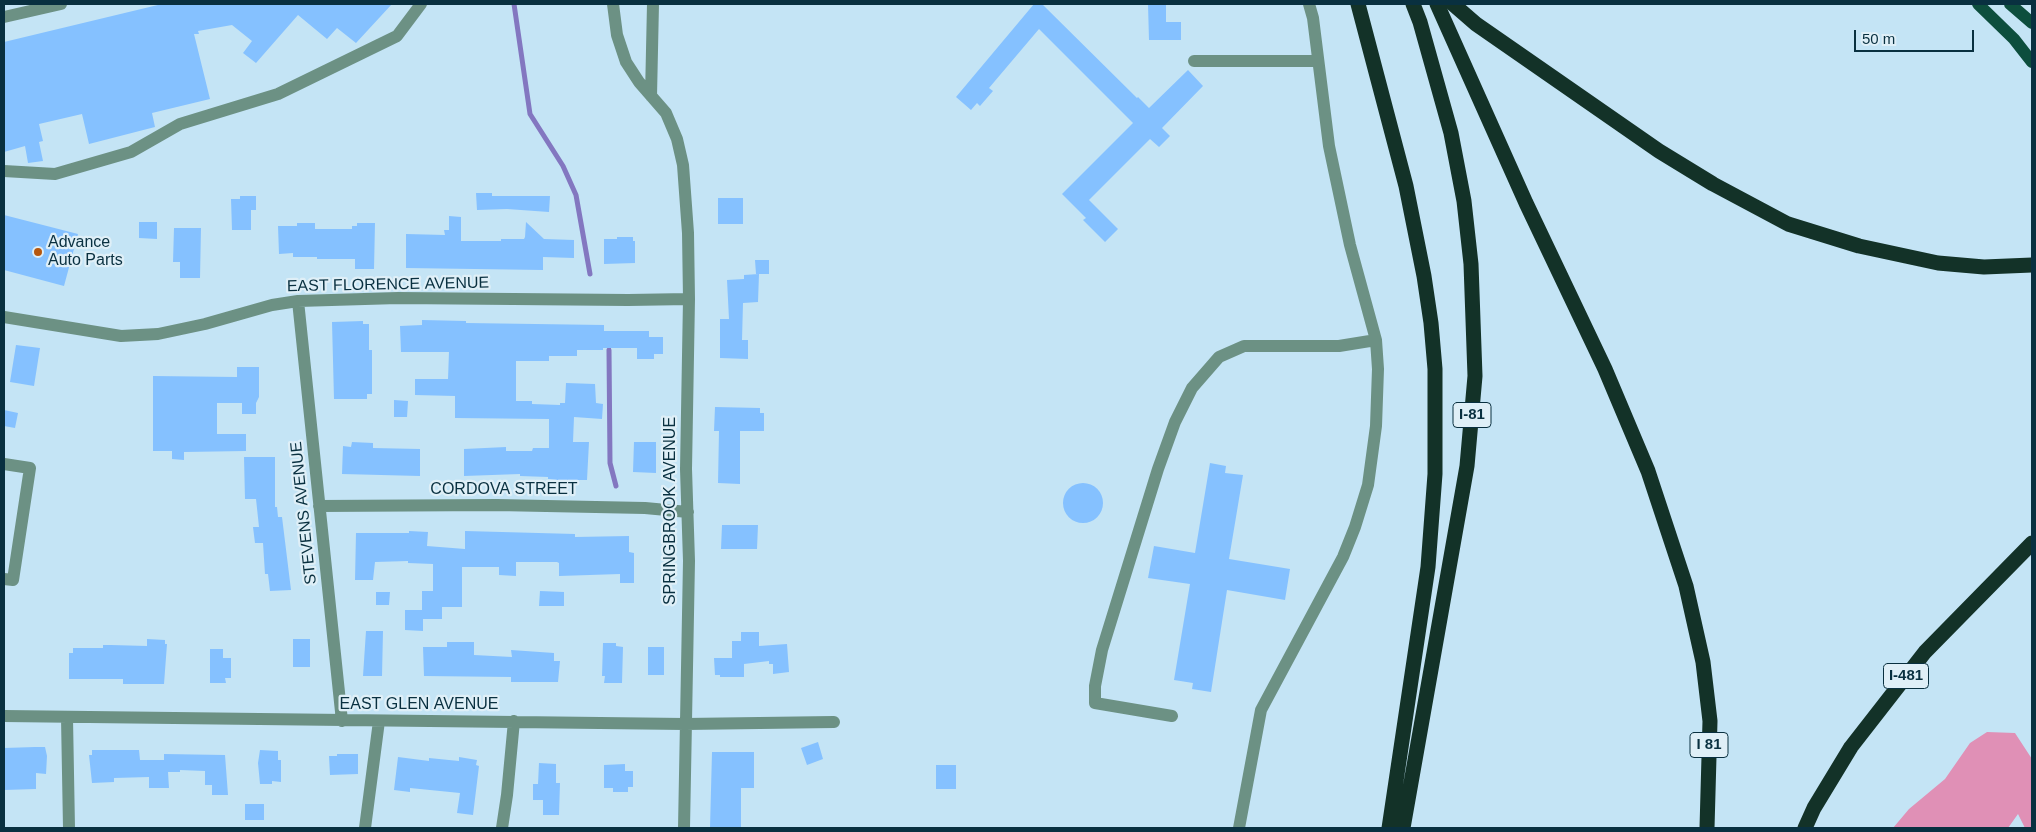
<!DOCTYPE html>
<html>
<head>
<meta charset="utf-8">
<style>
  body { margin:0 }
  #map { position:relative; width:2036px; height:832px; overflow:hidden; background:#c4e4f5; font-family:Arial,sans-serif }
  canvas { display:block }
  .frame { position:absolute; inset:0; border:5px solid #093040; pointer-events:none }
  .scale { position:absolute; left:1854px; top:30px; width:120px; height:22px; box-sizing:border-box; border:2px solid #093040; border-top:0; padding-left:6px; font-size:15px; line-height:18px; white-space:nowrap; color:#093040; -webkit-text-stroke:4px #dfeff7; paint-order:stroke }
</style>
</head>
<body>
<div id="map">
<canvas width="2036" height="832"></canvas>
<div class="frame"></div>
<div class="scale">50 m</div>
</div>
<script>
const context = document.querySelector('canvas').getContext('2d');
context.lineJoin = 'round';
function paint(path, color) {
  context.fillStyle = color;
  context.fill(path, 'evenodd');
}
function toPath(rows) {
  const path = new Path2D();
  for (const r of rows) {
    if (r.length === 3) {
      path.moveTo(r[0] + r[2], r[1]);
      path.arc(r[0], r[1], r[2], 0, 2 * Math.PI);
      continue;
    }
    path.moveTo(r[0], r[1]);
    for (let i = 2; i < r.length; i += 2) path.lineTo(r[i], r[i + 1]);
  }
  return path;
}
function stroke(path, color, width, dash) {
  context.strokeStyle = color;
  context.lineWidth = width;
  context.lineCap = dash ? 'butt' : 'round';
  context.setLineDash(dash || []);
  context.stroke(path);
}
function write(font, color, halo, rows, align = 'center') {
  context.font = font + ' Arial,sans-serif';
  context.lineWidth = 4.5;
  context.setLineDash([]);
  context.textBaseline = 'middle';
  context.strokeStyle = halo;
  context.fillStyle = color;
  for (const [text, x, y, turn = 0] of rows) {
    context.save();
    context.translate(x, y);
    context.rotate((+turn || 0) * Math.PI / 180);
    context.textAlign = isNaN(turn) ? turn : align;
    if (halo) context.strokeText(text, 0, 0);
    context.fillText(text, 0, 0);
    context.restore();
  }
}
const green = toPath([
  [1987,732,2015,733,2032,759,2032,828,2025,828,2018,814,2008,828,1893,828,1909,809,1945,779,1970,743]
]);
const stream = toPath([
  [514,4,530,114,563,166,576,195,590,274],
  [609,350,610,463,616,486]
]);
const building = toPath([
  [162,4,392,4,356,43,337,28,327,39,298,15,256,63,243,53,252,41,232,25,198,31,199,34,194,34,210,99,152,113,155,127,89,144,82,114,39,124,43,141,39,142,43,161,28,163,25,146,4,152,4,42],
  [1034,4,1042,4,1137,98,1138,97,1149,108,1188,70,1203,86,1162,128,1170,136,1159,147,1150,139,1089,200,1118,229,1105,242,1083,220,1086,218,1062,194,1133,123,1039,29,989,88,993,91,980,106,977,103,971,110,956,97],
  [1148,4,1166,4,1166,22,1181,22,1181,40,1149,40],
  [476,193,492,193,492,196,550,196,549,212,507,209,477,210],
  [240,196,256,196,256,210,251,210,251,230,232,230,231,199,240,199],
  [718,198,743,198,743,224,718,224],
  [4,215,78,234,64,286,4,270],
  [449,216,461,217,461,241,501,241,501,239,524,239,525,237,526,222,544,239,574,240,574,258,543,257,543,270,406,268,406,234,445,235,444,230,449,230],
  [139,222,157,222,157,239,139,238],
  [297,223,315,223,315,229,352,229,352,226,357,226,357,223,375,223,374,269,355,269,355,259,317,259,317,257,293,257,293,253,279,254,278,226,297,226],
  [174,228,201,228,200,278,180,278,180,262,173,262],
  [617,237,633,237,633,241,635,241,635,263,604,264,604,239,617,239],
  [755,260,769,260,769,274,756,274],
  [759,274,758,302,743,303,742,340,748,340,748,359,720,358,720,319,729,319,727,280,744,279,744,275],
  [422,320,466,321,466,323,604,325,604,331,649,331,649,337,663,337,663,354,654,354,654,359,637,359,637,348,603,348,603,350,577,350,577,356,549,356,549,361,516,361,516,401,532,401,532,404,560,405,560,403,565,403,566,383,595,384,596,403,603,404,602,419,574,417,573,442,589,442,587,480,557,480,548,479,548,477,520,476,520,474,464,476,464,449,506,447,506,451,532,451,533,448,549,448,549,419,455,418,455,396,415,395,415,379,448,379,449,352,401,352,400,326,422,325],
  [363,321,363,324,369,324,369,350,372,350,372,394,367,394,367,399,334,399,332,322],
  [16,345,40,348,34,386,10,382],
  [237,367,259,367,259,397,256,403,256,414,242,414,242,403,217,403,217,434,246,434,246,451,184,452,184,460,172,459,172,451,153,451,153,376,237,377],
  [394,400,408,401,407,417,394,417],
  [715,407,760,408,760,413,764,413,764,431,740,431,740,484,718,483,719,431,714,431],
  [4,410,18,413,15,428,4,426],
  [352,442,373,443,373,448,420,449,420,476,342,474,343,446,351,447],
  [634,442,656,442,656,473,633,472],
  [244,457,275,457,275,507,277,507,278,517,282,517,291,590,270,591,268,574,265,574,263,543,255,543,253,527,259,527,256,499,245,499],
  [1210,463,1226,466,1225,473,1243,475,1229,559,1290,569,1285,600,1227,590,1211,692,1192,689,1193,683,1174,680,1190,584,1148,578,1154,546,1195,553],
  [1083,503,20],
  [722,525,758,525,757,549,721,549],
  [409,531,428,532,427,546,465,549,465,531,575,534,575,537,629,536,629,552,634,553,634,583,620,583,620,574,559,576,559,563,557,562,516,562,516,576,499,575,499,567,462,567,462,607,442,607,442,619,423,619,423,631,405,630,405,610,422,610,422,591,433,591,433,564,408,563,408,561,375,562,373,580,355,580,356,533,409,533],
  [540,591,564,592,564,606,539,606],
  [376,592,390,592,389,605,376,605],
  [366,631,383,631,382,676,363,676],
  [741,632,759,632,759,646,787,644,789,672,773,674,773,664,769,664,769,661,744,664,744,677,720,677,720,675,715,675,714,658,732,658,732,641,741,641],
  [147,639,165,640,165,644,167,644,164,684,123,684,123,679,69,679,69,653,73,653,73,648,103,648,103,645,111,645,147,646],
  [293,639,310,639,310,667,293,667],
  [447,642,474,642,474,655,512,657,511,650,554,653,554,661,560,661,558,682,511,682,511,677,424,676,423,647,447,647],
  [603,643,616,643,616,646,623,647,622,683,604,683,605,676,602,676],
  [648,647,664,647,664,675,648,675],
  [210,649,223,649,223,658,231,658,231,678,225,678,226,683,210,683],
  [818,742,823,759,807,765,801,748],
  [35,747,45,747,47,756,46,774,36,773,36,789,4,790,4,748],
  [92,750,139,750,140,760,164,760,164,754,225,755,228,795,212,795,212,785,205,785,205,771,180,770,180,772,168,772,169,788,149,788,149,777,114,778,114,782,92,783,89,755,92,755],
  [260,750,278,751,278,760,281,760,281,782,272,781,272,784,260,784,258,763],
  [712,752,754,752,754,788,741,788,741,828,710,828],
  [337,754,358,754,358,774,330,775,329,756,337,756],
  [398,757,429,761,429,758,459,761,459,757,477,760,476,765,479,766,473,815,457,813,460,793,410,788,410,792,394,790],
  [539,763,556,764,556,783,560,783,559,815,543,815,543,800,533,800,533,784,538,784],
  [625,764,625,771,633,771,633,787,628,787,628,792,613,792,613,788,604,788,604,765],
  [936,765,956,765,956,789,936,789],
  [245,804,264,804,264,820,245,820]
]);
const minor = toPath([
  [613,4,617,35,626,62,639,82,666,113,677,139,683,165,688,233,689,299,686,469,689,561,684,828],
  [4,17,61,4],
  [1194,61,1318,61],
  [651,96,653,4],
  [4,171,55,174,131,152,180,124,278,94,397,36,421,4],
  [298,301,342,721],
  [4,317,121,336,158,334,205,324,272,305,298,301,398,298,628,300,689,299],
  [4,464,30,468,13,580,4,579],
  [319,506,497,505,645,508,688,512],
  [4,716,685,724,834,722],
  [1172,716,1095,703,1095,686,1102,650,1158,469,1175,422,1192,388,1219,357,1244,346,1339,346,1376,340],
  [67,718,69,828],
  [365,828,379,721],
  [502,828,507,795,514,721],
  [1239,828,1261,710,1343,557,1355,527,1368,485,1376,426,1378,369,1376,340,1350,245,1329,146,1313,18,1309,4]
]);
const major = toPath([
  [1978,4,2014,39,2032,62],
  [2010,4,2032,23]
]);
const highway = toPath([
  [1358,4,1406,186,1424,276,1431,323,1435,369,1435,474,1428,567,1389,828],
  [1437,4,1526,203,1605,369,1648,471,1686,586,1703,662,1710,721,1707,828],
  [1453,4,1476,24,1659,151,1713,184,1788,224,1859,246,1938,263,1984,267,2032,265],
  [1403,828,1467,466,1475,376,1471,264,1464,201,1451,133,1420,22,1413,4],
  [1805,828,1814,808,1851,747,1925,652,2032,543]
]);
const markers = [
  [38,252,5,"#b6570e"]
];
const shields = [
  [1472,415,38],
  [1906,676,45],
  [1709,745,38]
];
const shieldNames = [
  ["I-81",1472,415],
  ["I-481",1906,676],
  ["I 81",1709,745]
];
const poiNames = [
  ["Advance",48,243],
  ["Auto Parts",48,261]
];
const streetNames = [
  ["EAST FLORENCE AVENUE",388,285,-1],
  ["CORDOVA STREET",504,490],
  ["SPRINGBROOK AVENUE",671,511,-90],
  ["STEVENS AVENUE",304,513,-96],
  ["EAST GLEN AVENUE",419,705]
];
paint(green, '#e090b6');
stroke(stream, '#8377c0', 5);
paint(building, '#85c1ff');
stroke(minor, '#6c9184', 12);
stroke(major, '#0d4e3d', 12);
stroke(highway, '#133228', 15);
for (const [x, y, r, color] of markers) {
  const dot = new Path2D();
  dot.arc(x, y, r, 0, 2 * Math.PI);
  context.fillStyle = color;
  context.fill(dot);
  stroke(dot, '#dfeff7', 2);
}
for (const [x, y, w] of shields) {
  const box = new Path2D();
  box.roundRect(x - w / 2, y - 12.5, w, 25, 4);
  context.fillStyle = '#dfeff7';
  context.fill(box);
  stroke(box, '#093040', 1);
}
write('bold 15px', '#093040', null, shieldNames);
write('16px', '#093040', '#dfeff7', poiNames, 'left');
write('16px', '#093040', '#dfeff7', streetNames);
</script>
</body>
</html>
